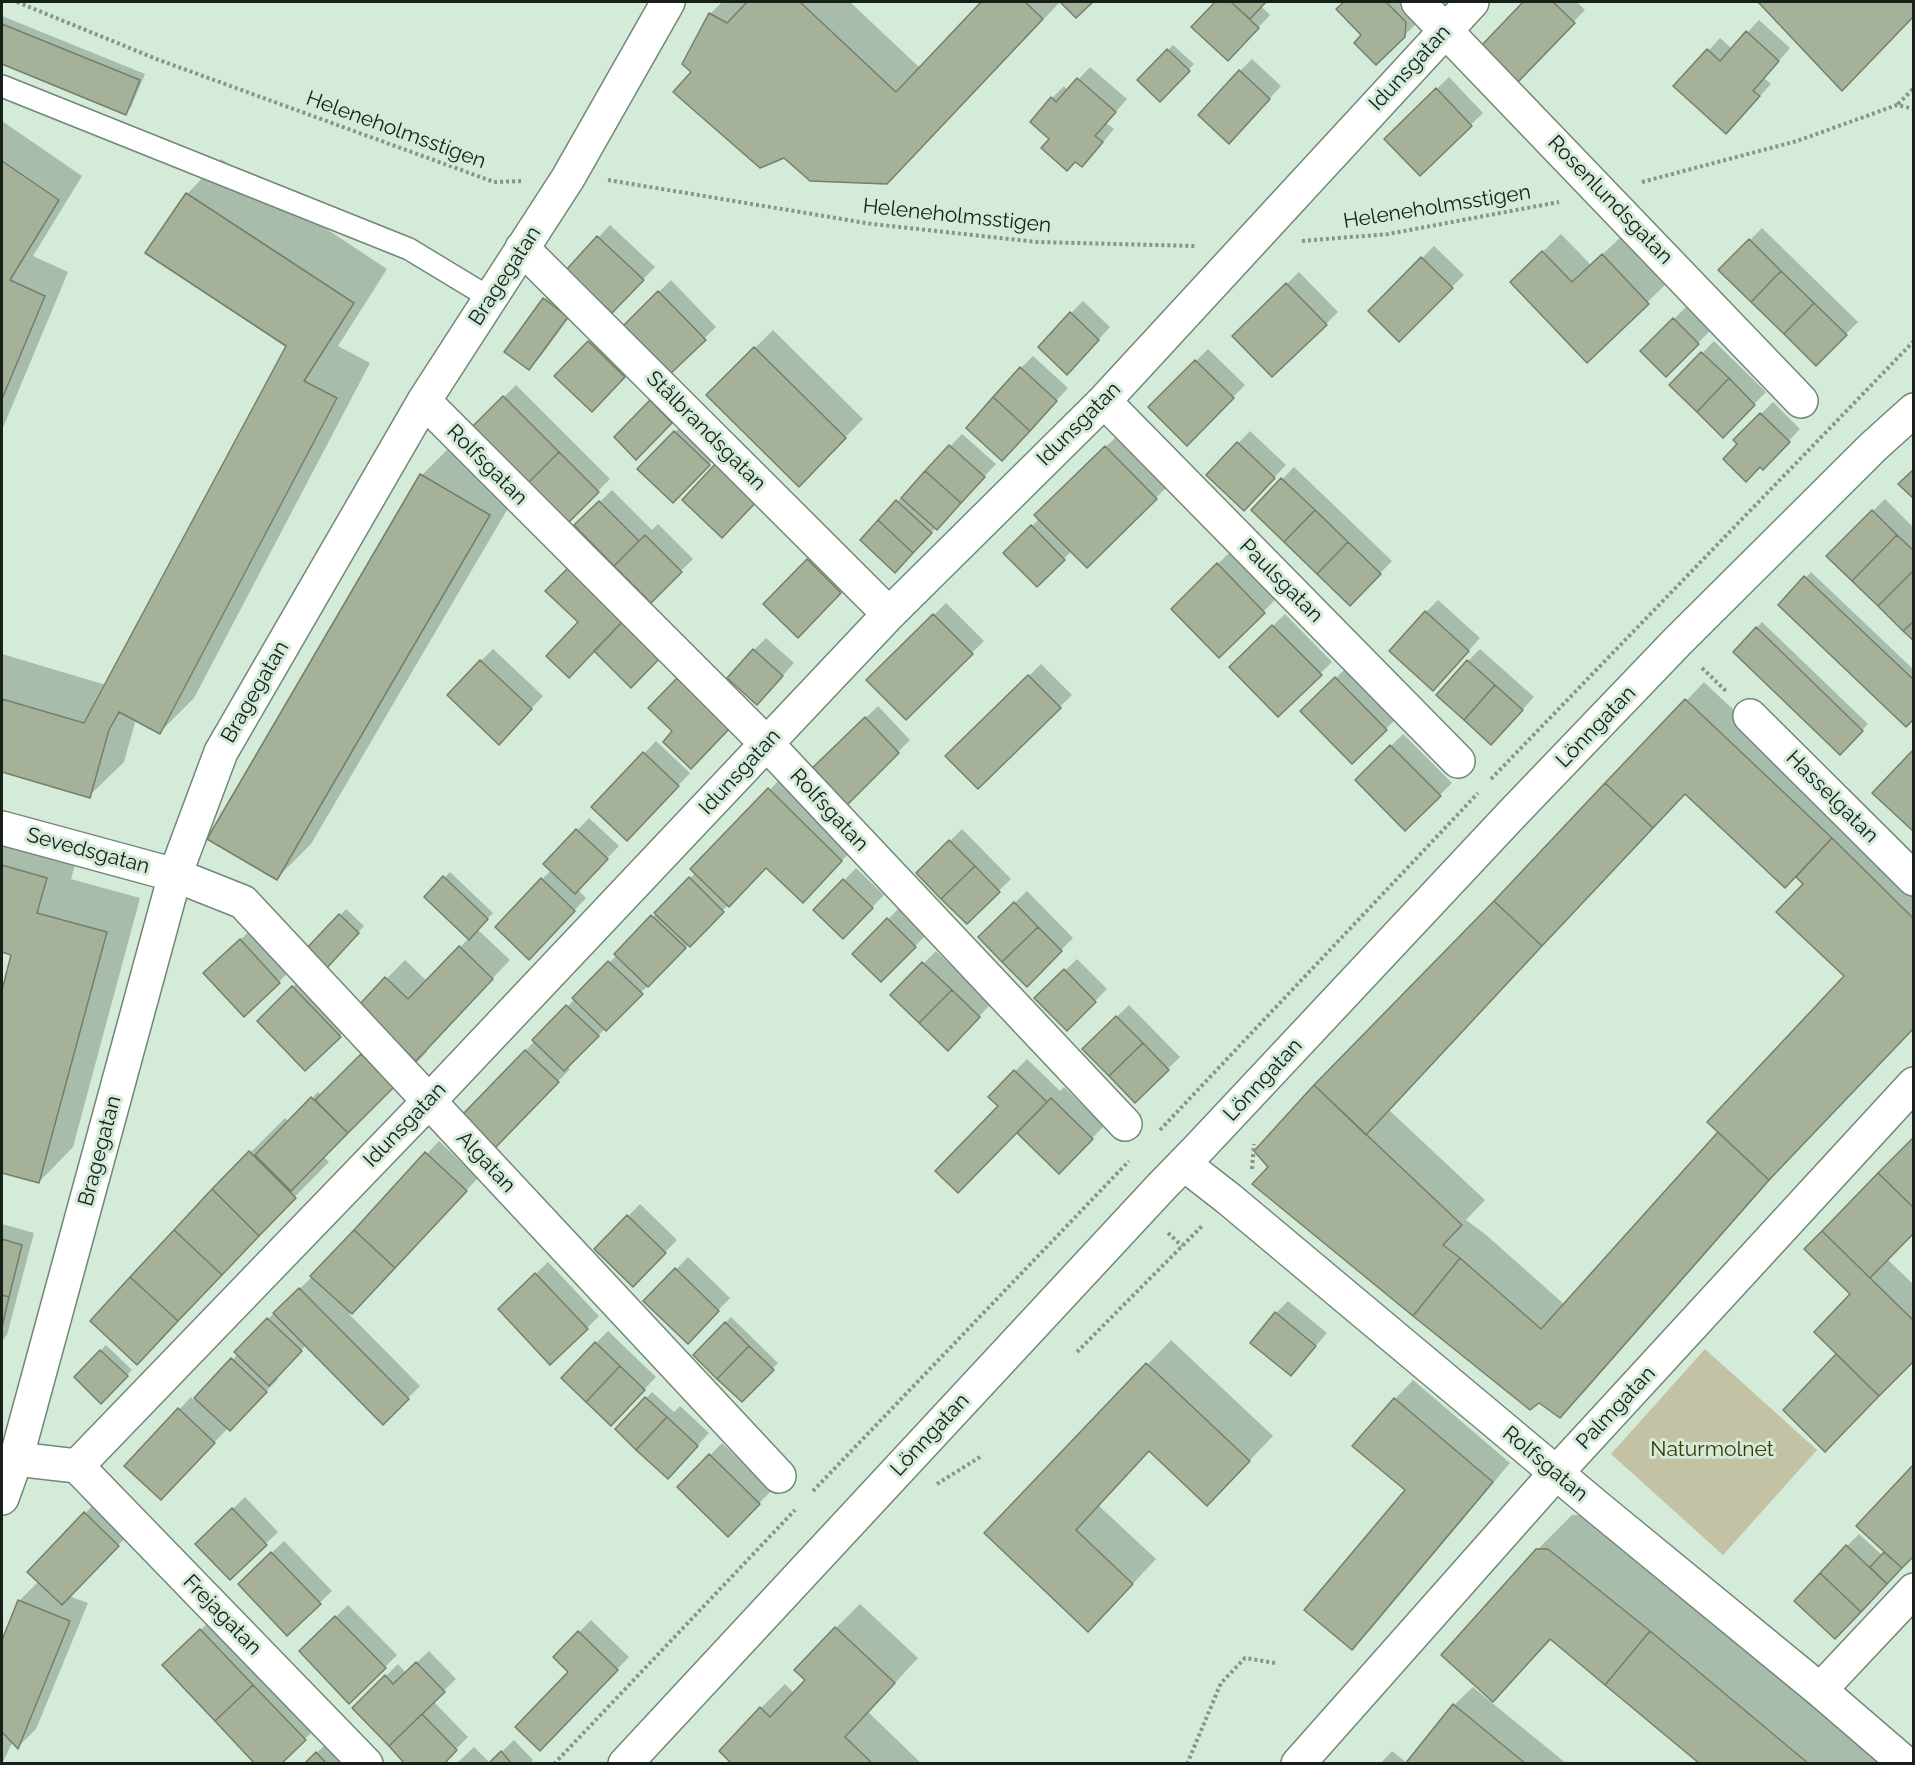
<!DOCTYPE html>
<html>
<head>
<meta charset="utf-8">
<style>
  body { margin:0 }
  #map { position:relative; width:1915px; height:1765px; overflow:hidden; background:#d3ebd8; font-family:Raleway,sans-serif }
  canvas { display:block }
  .frame { position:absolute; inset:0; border:3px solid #161f18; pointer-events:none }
</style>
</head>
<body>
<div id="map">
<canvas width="1915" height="1765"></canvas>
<div class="frame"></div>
</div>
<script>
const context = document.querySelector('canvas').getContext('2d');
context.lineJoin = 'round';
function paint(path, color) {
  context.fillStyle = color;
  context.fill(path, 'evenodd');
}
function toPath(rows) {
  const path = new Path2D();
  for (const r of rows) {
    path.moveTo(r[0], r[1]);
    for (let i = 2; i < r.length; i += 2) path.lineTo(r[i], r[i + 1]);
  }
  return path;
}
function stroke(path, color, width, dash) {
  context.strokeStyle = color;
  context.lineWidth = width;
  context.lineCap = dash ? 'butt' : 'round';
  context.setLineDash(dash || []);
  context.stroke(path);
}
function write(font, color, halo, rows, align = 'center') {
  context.font = font + ' Raleway,sans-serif';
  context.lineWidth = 6;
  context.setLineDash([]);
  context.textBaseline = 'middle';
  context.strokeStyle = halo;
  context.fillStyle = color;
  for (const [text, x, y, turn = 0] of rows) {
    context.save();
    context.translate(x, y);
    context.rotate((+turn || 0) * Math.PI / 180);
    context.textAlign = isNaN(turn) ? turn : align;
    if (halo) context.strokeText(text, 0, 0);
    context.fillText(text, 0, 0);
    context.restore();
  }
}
const green = toPath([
  [1705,1349,1817,1450,1723,1555,1611,1454]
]);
const shadow = toPath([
  [722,2,850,2,920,68,983,2,1060,2,911,158,693,72,710,14],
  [1217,2,1265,2,1261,6,1270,15,1240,47,1193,27],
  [1346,2,1410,2,1417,23,1376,63,1363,35,1338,9],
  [1525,2,1577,2,1585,10,1517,81,1482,47],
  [1760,2,1914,2,1914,15,1842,89],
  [2,16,145,74,131,107,125,113,2,63],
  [1759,20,1790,48,1764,78,1771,84,1738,120,1676,86,1720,38,1732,49],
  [1173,45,1194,64,1160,100,1140,80],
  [1252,59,1281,86,1241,130,1240,71],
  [1090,67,1127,99,1106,123,1114,129,1094,153,1051,139,1052,98,1064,86,1068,91],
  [1449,77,1483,113,1420,174,1386,139],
  [2,121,82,176,33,256,68,272,2,430],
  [221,159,387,269,338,346,370,363,194,698,160,732,136,719,124,762,89,796,2,770,2,654,106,685,288,346,187,194],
  [610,225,655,267,624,299,568,270],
  [1762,228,1858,322,1816,364,1720,270],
  [1561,234,1591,265,1621,237,1666,284,1587,361,1530,264],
  [1434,246,1464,275,1399,340,1370,311],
  [1299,272,1338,312,1326,324,1234,336],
  [671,280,716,327,669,373,624,327],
  [557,287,579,304,541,356,529,368,545,299],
  [1083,301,1110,327,1079,361,1071,313],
  [1686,307,1710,331,1666,375,1642,351],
  [601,330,636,364,604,398,556,376],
  [773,330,863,419,799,485,708,395],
  [1714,341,1766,392,1723,436,1671,385],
  [1208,349,1245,385,1187,444,1150,407],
  [1033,356,1068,388,1014,447,1021,368],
  [516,385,610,479,567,522,473,428],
  [663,390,683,410,636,457,616,437],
  [1773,402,1800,429,1763,468,1735,440],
  [687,420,721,452,685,489,675,432],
  [1124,429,1174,480,1087,566,1072,551,1037,585,1005,553,1040,518,1037,515],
  [1250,431,1286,465,1256,497,1208,475],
  [962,434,996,464,901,565,898,501],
  [456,441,524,481,311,844,277,878,422,475],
  [1294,467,1392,561,1362,592,1253,510],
  [612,490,652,530,658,524,693,559,651,601,576,525],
  [1885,499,1914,528,1914,640,1828,556],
  [820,548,852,580,798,636,765,604],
  [1230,552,1276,599,1219,656,1173,609],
  [1811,572,1914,670,1914,717,1780,605],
  [1438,600,1480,638,1445,677,1426,612],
  [946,603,984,641,906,718,868,680],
  [1285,614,1332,662,1278,715,1231,667],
  [1762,622,1868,724,1840,753,1735,651],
  [766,638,794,663,769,691,754,650],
  [493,649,543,696,511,730,481,661],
  [1480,649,1534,697,1503,731,1468,661],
  [1041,664,1072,695,979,787,948,756],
  [1348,666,1398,717,1352,762,1303,711],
  [1704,682,1851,821,1914,871,1914,1027,1793,1154,1584,1392,1560,1416,1254,1184,1497,901],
  [1685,792,1805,884,1846,976,1720,1132,1565,1305,1485,1234,1466,1220,1485,1200,1389,1110],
  [878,706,910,740,842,808,808,774],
  [1403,734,1452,783,1405,829,1357,780],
  [656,741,690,773,639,827,593,807],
  [787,771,860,842,821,882,767,866,567,1067,570,1069,495,1146,464,1115,695,873],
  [589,818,619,846,577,889,586,898,541,946,497,927,551,870,545,864],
  [2,821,81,844,71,879,140,898,73,1147,39,1182,2,1172,2,995,13,954,2,951],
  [962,829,1011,879,967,922,918,873],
  [856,868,884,895,843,937,816,910],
  [450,872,493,913,477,929,510,960,425,1050,427,1052,323,1156,329,1162,271,1221,213,1190,285,1118,289,1122,318,1092,321,1095,386,1031,360,1006,405,960,427,981,469,938,426,897],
  [1027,891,1073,938,1027,985,980,937],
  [900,907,927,934,881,980,854,954],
  [346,909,364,926,325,968,306,951],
  [253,928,291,970,244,1015,217,961],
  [936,951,991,1004,948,1049,892,995],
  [1077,959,1107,989,1067,1029,1037,998],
  [305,975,352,1024,305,1069,259,1021],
  [1129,1005,1180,1057,1135,1101,1084,1049],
  [1027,1059,1060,1091,1064,1087,1104,1126,1059,1172,1017,1131,1000,1106,990,1097],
  [439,1141,478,1178,349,1314,420,1386,383,1423,306,1345,276,1377,278,1379,242,1417,228,1428,173,1486,126,1466,191,1397,194,1400,238,1354,268,1319,313,1276],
  [640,1204,677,1240,633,1285,596,1249],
  [2,1224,34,1233,7,1335,2,1341],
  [688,1257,730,1298,688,1342,646,1301],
  [1887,1259,1914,1285,1914,1359,1825,1450,1785,1410,1839,1354,1816,1332],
  [548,1262,599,1316,587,1328,512,1297],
  [1288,1301,1327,1333,1291,1374,1276,1313],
  [731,1317,778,1363,742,1400,695,1355],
  [608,1331,656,1377,623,1412,596,1343],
  [1171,1340,1273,1436,1231,1480,1150,1450,1098,1505,1156,1559,1112,1606,986,1533],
  [106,1345,132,1370,101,1402,76,1377],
  [1413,1380,1510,1463,1370,1630,1351,1648,1407,1490,1395,1399],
  [652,1392,674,1412,680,1406,709,1433,680,1465,617,1429],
  [722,1443,771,1491,728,1535,679,1487],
  [245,1497,278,1532,230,1578,197,1544],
  [97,1501,130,1533,69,1596,88,1603,36,1729,18,1747,13,1741,2,1764,2,1645,19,1601,39,1581,29,1572],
  [1572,1515,1583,1515,1880,1760,1876,1764,1702,1764,1552,1639,1491,1702,1567,1764,1380,1764,1392,1751,1407,1763,1454,1705,1473,1687,1490,1701,1492,1699,1537,1550],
  [1859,1534,1883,1556,1886,1552,1907,1561,1847,1625,1847,1546],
  [284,1541,332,1591,287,1634,252,1572],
  [860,1604,918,1658,868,1712,922,1764,735,1764,761,1708,785,1684,794,1693,807,1680,836,1628],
  [348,1605,397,1655,385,1667,301,1651],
  [213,1618,317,1727,305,1739,164,1665],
  [591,1620,629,1657,540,1749,571,1672,555,1657],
  [429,1651,456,1679,433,1701,468,1737,441,1764,354,1708,398,1664,406,1673],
  [514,1740,533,1760,530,1764,456,1764,474,1747,490,1763],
  [329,1741,350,1764,305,1764]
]);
const building = toPath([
  [747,2,800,2,896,92,981,2,1025,2,1043,19,887,184,810,181,784,158,760,168,673,92,691,72,682,64,709,13,727,23,747,2],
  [1060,2,1093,2,1076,18,1060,2],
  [1215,2,1231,2,1259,28,1228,61,1191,27,1215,2],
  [1231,2,1266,2,1250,19,1231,2],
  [1344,2,1386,2,1406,22,1405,37,1376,65,1354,43,1361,35,1336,9,1344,2],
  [1523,2,1553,2,1575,23,1517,83,1480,47,1523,2],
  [1758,2,1914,2,1914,16,1842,91,1758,2],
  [2,24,140,80,126,115,2,64,2,24],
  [1746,31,1779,61,1753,91,1760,96,1726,134,1673,86,1707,49,1720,61,1746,31],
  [1167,49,1190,71,1160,102,1137,80,1167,49],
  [1239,70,1270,99,1229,144,1198,115,1239,70],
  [1077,78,1116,112,1095,136,1103,142,1082,167,1075,162,1067,171,1041,148,1049,139,1030,122,1051,97,1056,102,1077,78],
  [1436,88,1472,126,1420,176,1384,139,1436,88],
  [2,161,59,200,10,280,45,296,2,399,2,161],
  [186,193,354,303,304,381,337,398,160,734,119,712,109,730,90,798,2,772,2,699,84,723,286,346,145,253,186,193],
  [597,236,644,280,612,313,566,270,597,236],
  [1749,239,1781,271,1751,302,1718,270,1749,239],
  [1542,251,1572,282,1602,254,1649,304,1587,363,1510,282,1542,251],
  [1421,257,1453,288,1399,342,1368,311,1421,257],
  [1781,271,1814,303,1784,334,1751,302,1781,271],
  [1286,283,1327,325,1272,377,1232,336,1286,283],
  [658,291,706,340,669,375,622,327,658,291],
  [543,298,568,317,529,370,504,352,543,298],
  [1814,303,1847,335,1816,366,1784,334,1814,303],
  [1070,312,1099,340,1067,375,1038,347,1070,312],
  [1673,318,1699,344,1666,377,1640,351,1673,318],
  [588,341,625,377,592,412,554,376,588,341],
  [754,347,846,438,799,487,706,395,754,347],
  [1701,352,1729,378,1697,412,1669,385,1701,352],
  [1195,360,1234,398,1187,446,1148,407,1195,360],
  [1020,367,1057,401,1030,431,993,397,1020,367],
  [1729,378,1755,405,1723,438,1697,412,1729,378],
  [503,396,559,452,527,484,471,428,503,396],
  [993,397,1030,431,1002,461,966,428,993,397],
  [650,400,672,423,636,460,614,437,650,400],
  [1760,413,1790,442,1763,470,1760,467,1746,482,1723,459,1737,444,1733,440,1760,413],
  [674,431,710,465,673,503,637,469,674,431],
  [1237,442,1275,478,1244,511,1206,475,1237,442],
  [949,445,985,477,961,503,925,471,949,445],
  [1105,446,1157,499,1087,568,1034,515,1105,446],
  [559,452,599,492,567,524,527,484,559,452],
  [718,461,759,499,722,538,682,500,718,461],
  [1914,469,1914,499,1898,484,1914,469],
  [925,471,961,503,937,530,901,498,925,471],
  [420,474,490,515,277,880,207,839,420,474],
  [1281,478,1315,510,1284,542,1251,510,1281,478],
  [896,500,932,533,913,553,878,520,896,500],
  [599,501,639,541,614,566,574,525,599,501],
  [1315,510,1348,542,1317,574,1284,542,1315,510],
  [1872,510,1897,535,1852,581,1826,556,1872,510],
  [878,520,913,553,895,573,860,540,878,520],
  [1031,525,1065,560,1037,587,1003,553,1031,525],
  [645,535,682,572,651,603,614,566,645,535],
  [1897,535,1914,551,1914,570,1878,606,1852,581,1897,535],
  [1348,542,1381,574,1350,606,1317,574,1348,542],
  [807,559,841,593,798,638,763,604,807,559],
  [1217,563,1265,613,1219,658,1171,609,1217,563],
  [569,567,624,620,569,678,546,656,578,622,545,591,569,567],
  [1914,570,1914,621,1903,631,1878,606,1914,570],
  [1804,576,1914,680,1914,719,1906,727,1778,605,1804,576],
  [1425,611,1469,651,1433,691,1389,651,1425,611],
  [933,614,973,654,906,720,866,680,933,614],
  [624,620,662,656,631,688,594,651,624,620],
  [1914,621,1914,641,1903,631,1914,621],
  [1272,625,1322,675,1278,717,1229,667,1272,625],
  [1756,627,1863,731,1840,755,1733,652,1756,627],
  [753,649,783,676,757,705,727,678,753,649],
  [480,660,532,709,499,745,447,695,480,660],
  [1467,660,1495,685,1464,720,1436,695,1467,660],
  [1028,675,1061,708,978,789,945,756,1028,675],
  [679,676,731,727,691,769,663,742,672,731,648,708,679,676],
  [1335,677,1387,730,1352,764,1300,711,1335,677],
  [1495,685,1523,710,1491,745,1464,720,1495,685],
  [1685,699,1832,838,1785,888,1685,794,1653,828,1605,783,1685,699],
  [865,717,899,753,842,810,806,774,865,717],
  [1390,745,1441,796,1405,831,1355,780,1390,745],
  [1914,749,1914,832,1872,793,1914,749],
  [643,752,679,786,627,841,591,807,643,752],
  [1605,783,1653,828,1542,946,1494,901,1605,783],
  [768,788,842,861,803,903,766,868,729,907,690,869,768,788],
  [576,829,608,859,575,894,543,864,576,829],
  [1832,838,1914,919,1914,1028,1769,1180,1707,1122,1844,976,1776,912,1803,884,1796,877,1832,838],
  [949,840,975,866,941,899,916,873,949,840],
  [2,865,47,878,37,913,107,932,39,1183,2,1173,2,990,11,955,2,952,2,865],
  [975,866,1000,892,967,924,941,899,975,866],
  [443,876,488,919,469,940,424,897,443,876],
  [689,877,724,912,690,947,654,913,689,877],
  [541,878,575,911,529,960,495,927,541,878],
  [843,879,873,908,843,939,813,910,843,879],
  [1494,901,1542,946,1366,1135,1314,1085,1494,901],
  [1014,902,1038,927,1002,962,978,937,1014,902],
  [339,914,359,933,325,970,304,951,339,914],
  [651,915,686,948,648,987,614,954,651,915],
  [887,918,916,947,881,982,852,954,887,918],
  [1038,927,1062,951,1027,987,1002,962,1038,927],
  [240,939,280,983,244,1017,203,973,240,939],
  [459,946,493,979,416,1061,358,1006,385,977,408,999,459,946],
  [608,961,643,994,606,1031,572,998,608,961],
  [922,962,952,990,919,1023,890,995,922,962],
  [1064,969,1096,1002,1067,1031,1034,998,1064,969],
  [292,986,341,1037,305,1071,257,1021,292,986],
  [952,990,980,1017,948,1051,919,1023,952,990],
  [566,1005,599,1036,564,1071,532,1040,566,1005],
  [1116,1016,1143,1043,1109,1076,1082,1049,1116,1016],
  [1143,1043,1169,1070,1135,1103,1109,1076,1143,1043],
  [525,1050,559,1082,495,1148,462,1115,525,1050],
  [361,1054,394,1087,348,1133,315,1100,361,1054],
  [1014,1070,1047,1102,958,1193,935,1171,998,1106,988,1097,1014,1070],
  [1314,1085,1462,1225,1443,1245,1460,1258,1413,1316,1252,1184,1268,1167,1254,1151,1314,1085],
  [311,1097,348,1133,291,1191,255,1155,311,1097],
  [1051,1098,1093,1139,1059,1174,1017,1133,1051,1098],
  [1718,1132,1769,1180,1560,1418,1539,1403,1530,1410,1413,1316,1460,1258,1541,1329,1718,1132],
  [1914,1137,1914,1208,1878,1173,1914,1137],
  [249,1151,296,1198,259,1236,212,1189,249,1151],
  [425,1152,467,1191,395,1268,354,1230,425,1152],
  [1878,1173,1914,1208,1914,1233,1870,1278,1822,1231,1878,1173],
  [212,1189,259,1236,222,1275,174,1230,212,1189],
  [627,1215,666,1253,633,1287,594,1249,627,1215],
  [174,1230,222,1275,178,1321,130,1277,174,1230],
  [354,1230,395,1268,352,1314,310,1276,354,1230],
  [1822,1231,1914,1321,1914,1361,1879,1396,1814,1332,1850,1294,1804,1249,1822,1231],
  [2,1239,22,1245,9,1297,2,1295,2,1239],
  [675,1268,719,1311,688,1344,643,1301,675,1268],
  [535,1273,588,1329,550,1365,498,1309,535,1273],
  [130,1277,178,1321,137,1365,90,1321,130,1277],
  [299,1288,409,1399,383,1425,273,1313,299,1288],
  [2,1295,9,1297,2,1327,2,1295],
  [1275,1312,1316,1346,1291,1376,1250,1343,1275,1312],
  [267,1318,302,1351,269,1386,234,1352,267,1318],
  [725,1322,749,1346,717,1379,693,1355,725,1322],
  [595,1342,620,1366,586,1402,561,1378,595,1342],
  [749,1346,774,1370,742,1402,717,1379,749,1346],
  [100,1350,128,1376,101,1404,74,1377,100,1350],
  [1836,1354,1879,1396,1825,1452,1783,1410,1836,1354],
  [231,1358,267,1392,230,1431,194,1398,231,1358],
  [1146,1363,1250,1461,1207,1506,1149,1451,1076,1530,1133,1584,1088,1632,984,1533,1146,1363],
  [620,1366,645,1390,611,1426,586,1402,620,1366],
  [645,1397,667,1417,636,1450,615,1429,645,1397],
  [1394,1398,1493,1482,1352,1650,1304,1610,1405,1490,1352,1446,1394,1398],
  [178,1408,215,1443,161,1500,124,1466,178,1408],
  [667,1417,698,1446,668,1479,636,1450,667,1417],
  [709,1454,760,1504,728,1537,677,1487,709,1454],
  [1914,1464,1914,1556,1902,1568,1856,1526,1914,1464],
  [232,1508,267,1545,230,1580,195,1544,232,1508],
  [84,1512,119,1546,62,1605,27,1572,84,1512],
  [1846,1545,1887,1584,1861,1612,1820,1573,1846,1545],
  [1536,1549,1548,1549,1650,1631,1605,1685,1550,1639,1493,1702,1441,1655,1536,1549],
  [271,1552,321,1604,287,1636,238,1584,271,1552],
  [1884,1552,1902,1568,1887,1584,1870,1567,1884,1552],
  [1820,1573,1861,1612,1835,1639,1794,1601,1820,1573],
  [18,1600,70,1621,18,1749,2,1732,2,1640,18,1600],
  [335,1616,386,1668,349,1704,299,1651,335,1616],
  [835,1627,895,1683,845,1737,873,1764,732,1764,719,1751,760,1707,770,1717,805,1680,794,1670,835,1627],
  [200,1629,253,1685,215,1721,162,1665,200,1629],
  [578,1631,618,1670,540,1751,515,1727,568,1672,553,1657,578,1631],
  [1650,1631,1809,1764,1700,1764,1605,1685,1650,1631],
  [416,1662,445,1692,389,1746,352,1708,385,1675,393,1684,416,1662],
  [253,1685,306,1740,281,1764,255,1764,215,1721,253,1685],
  [1453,1704,1526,1764,1405,1764,1453,1704],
  [422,1714,457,1750,444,1764,405,1764,389,1746,422,1714],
  [501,1751,512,1764,488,1764,501,1751],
  [316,1752,327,1764,304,1764,316,1752]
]);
const path = toPath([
  [17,2,159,60,494,182,523,181],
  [1898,104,1914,88],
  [608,180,872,224,1037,242,1196,246],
  [1642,182,1797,141,1897,105,1914,109],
  [1302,241,1388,234,1559,202],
  [1702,668,1727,692],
  [1491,779,1914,341],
  [1160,1130,1478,793],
  [1252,1169,1254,1144],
  [1168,1233,1182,1246],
  [1077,1352,1203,1225],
  [937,1484,980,1457],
  [813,1491,1129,1161],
  [554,1764,795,1510],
  [1187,1764,1221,1683,1245,1658,1275,1663]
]);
const lane = toPath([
  [2,86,409,249,490,298]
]);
const street = toPath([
  [1418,2,1801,401],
  [522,248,889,614],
  [424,401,767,744,1125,1124],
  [1104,401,1458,761],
  [1750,716,1914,879],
  [2,828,175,875,243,902,779,1476],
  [1184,1164,1229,1199,1597,1507,1820,1690,1906,1764],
  [16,1459,175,875,221,752,424,401,568,178,668,2],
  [77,1466,366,1764],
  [2,1498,16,1459,77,1466,429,1101,889,614,1104,401,1472,2],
  [1820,1690,1914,1590],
  [1298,1764,1556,1473,1914,1084]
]);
const secondary = toPath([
  [625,1764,1162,1186,1198,1149,1513,813,1677,642,1873,447,1914,410]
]);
const streetNames = [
  ["Idunsgatan",1410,68,-47],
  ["Heleneholmsstigen",396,130,20],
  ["Rosenlundsgatan",1610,200,46],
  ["Heleneholmsstigen",1437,207,-9],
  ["Heleneholmsstigen",957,216,6],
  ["Bragegatan",505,276,-57],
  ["Idunsgatan",1079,424,-45],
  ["Stålbrandsgatan",706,431,45],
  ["Rolfsgatan",487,465,45],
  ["Paulsgatan",1281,581,45],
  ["Bragegatan",255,692,-60],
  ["Lönngatan",1596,727,-46],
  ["Idunsgatan",740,772,-47],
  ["Hasselgatan",1832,797,45],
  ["Rolfsgatan",829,810,47],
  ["Sevedsgatan",88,851,15],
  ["Lönngatan",1263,1080,-47],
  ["Idunsgatan",405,1125,-46],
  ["Bragegatan",100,1151,-75],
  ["Algatan",486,1162,47],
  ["Palmgatan",1616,1408,-47],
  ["Lönngatan",930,1435,-47],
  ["Rolfsgatan",1545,1464,40],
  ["Frejagatan",222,1615,46]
];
const parkNames = [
  ["Naturmolnet",1712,1450]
];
paint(green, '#c3c2a4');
paint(shadow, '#0003');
paint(building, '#a6b19a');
stroke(building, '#757f69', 1.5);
stroke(lane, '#728777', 24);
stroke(street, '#728777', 36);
stroke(secondary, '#728777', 36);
stroke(path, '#869789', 4, [3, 3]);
stroke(lane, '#fff', 21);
stroke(street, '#fff', 33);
stroke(secondary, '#fff', 33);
write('21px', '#161f18', '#d3ebd8', streetNames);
write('21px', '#3b3700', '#d3ebd8', parkNames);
</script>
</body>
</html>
